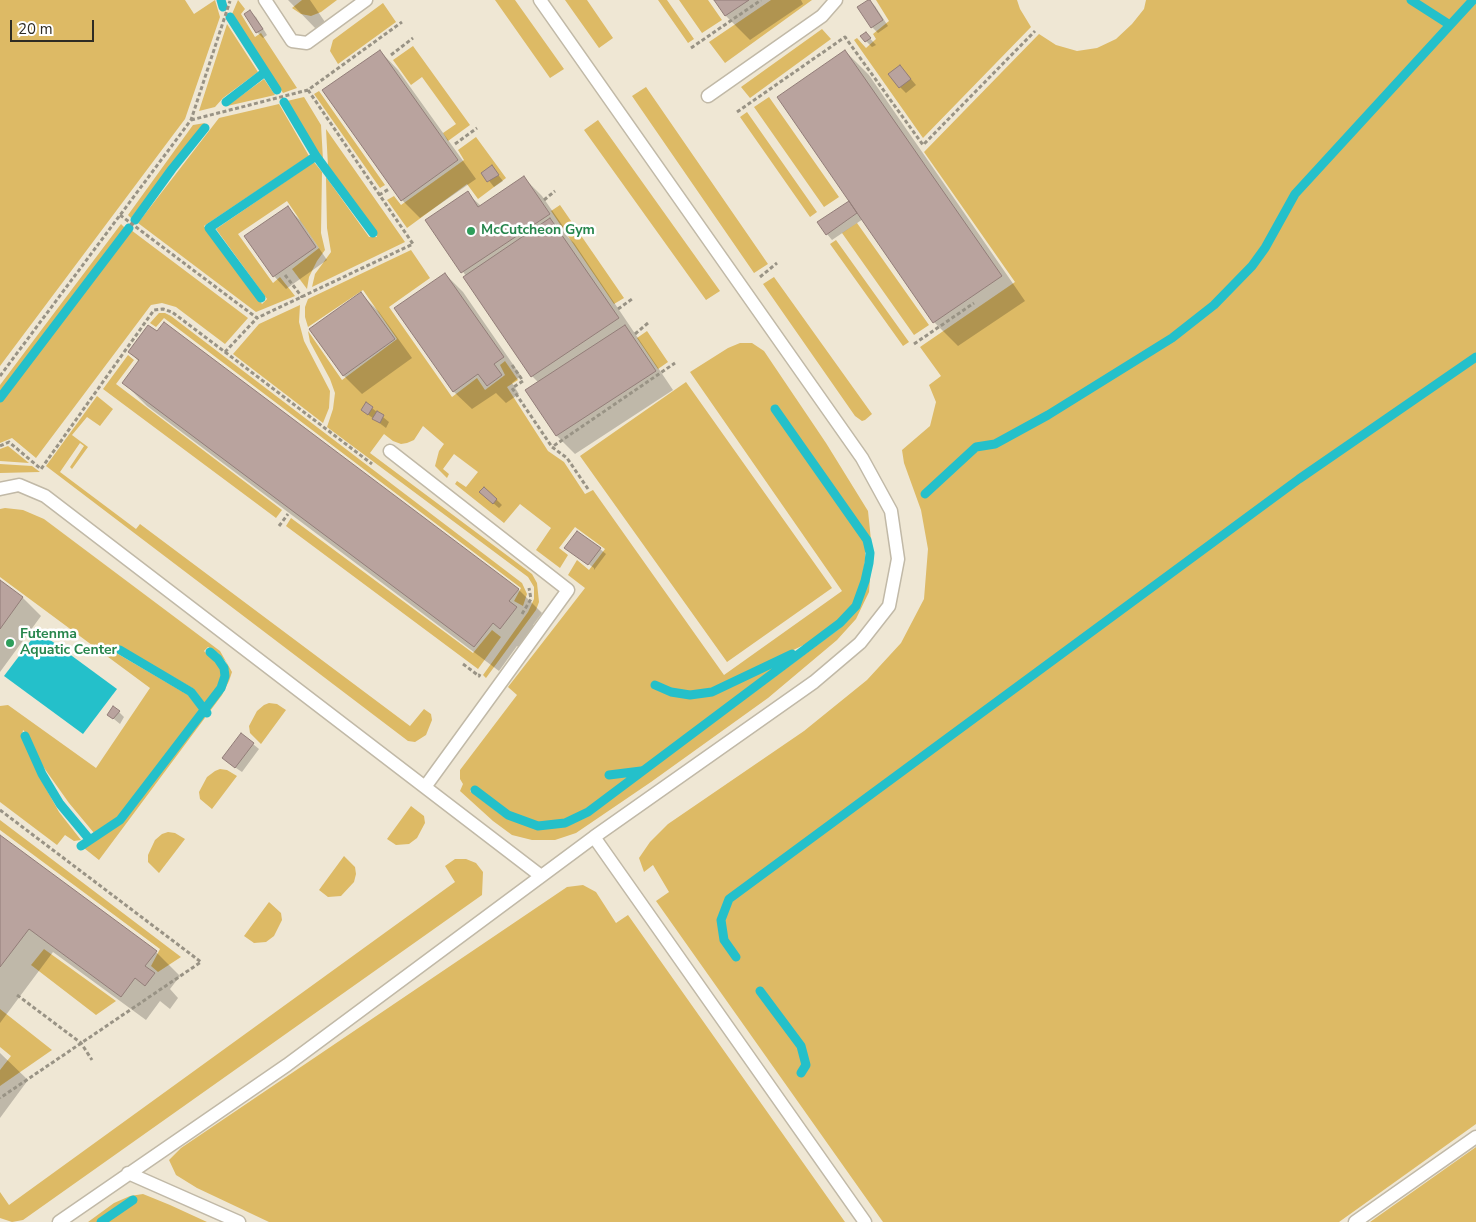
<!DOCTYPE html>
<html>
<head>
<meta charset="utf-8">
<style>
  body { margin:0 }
  #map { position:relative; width:1476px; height:1222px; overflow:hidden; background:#efe7d4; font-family:"Nunito Sans",sans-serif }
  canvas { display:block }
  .scale { position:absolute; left:10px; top:20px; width:84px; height:22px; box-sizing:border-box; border:2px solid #2f2c24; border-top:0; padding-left:6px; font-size:15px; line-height:18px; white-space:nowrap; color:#2f2c24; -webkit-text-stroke:4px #fff; paint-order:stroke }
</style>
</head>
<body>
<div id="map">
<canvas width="1476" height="1222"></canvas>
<div class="scale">20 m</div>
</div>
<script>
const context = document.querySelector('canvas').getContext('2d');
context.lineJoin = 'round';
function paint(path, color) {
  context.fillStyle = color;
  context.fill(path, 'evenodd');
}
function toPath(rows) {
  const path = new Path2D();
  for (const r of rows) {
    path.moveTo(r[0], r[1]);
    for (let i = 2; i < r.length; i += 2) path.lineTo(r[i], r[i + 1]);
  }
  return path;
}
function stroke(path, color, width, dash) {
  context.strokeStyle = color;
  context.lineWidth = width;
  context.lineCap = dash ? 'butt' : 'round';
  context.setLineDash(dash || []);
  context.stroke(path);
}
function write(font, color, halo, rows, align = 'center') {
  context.font = font + ' "Nunito Sans",sans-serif';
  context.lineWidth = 5;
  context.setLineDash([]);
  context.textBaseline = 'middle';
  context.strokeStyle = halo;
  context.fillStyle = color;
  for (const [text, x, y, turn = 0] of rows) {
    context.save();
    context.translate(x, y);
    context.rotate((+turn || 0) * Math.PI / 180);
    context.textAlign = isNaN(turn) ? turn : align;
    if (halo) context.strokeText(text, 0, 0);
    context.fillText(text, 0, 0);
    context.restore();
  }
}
const green = toPath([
  [0,0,185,0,194,14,215,0,220,17,185,119,0,366],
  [238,0,245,9,241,14,255,37,261,33,297,88,283,93,232,14],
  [302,0,337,0,321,12,311,16,301,14,292,8],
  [495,0,515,0,564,69,550,78],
  [565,0,587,0,613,38,599,48],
  [658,0,667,0,694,39,688,43],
  [679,0,708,0,722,20,702,33],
  [771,0,812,0,725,63,709,42],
  [876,0,1017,0,1020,9,1031,27,923,138,854,40,857,38,866,48,876,39,873,34,889,21],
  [1146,0,1476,0,1476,1124,1339,1222,883,1222,656,901,669,892,653,865,644,872,639,858,650,842,668,824,804,731,867,680,901,643,924,599,928,549,921,510,904,463,902,450,930,426,936,402,929,385,941,376,920,347,1015,282,924,152,1039,34,1056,45,1077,51,1097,48,1116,39,1132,24,1144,9],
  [383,3,396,22,338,64,330,51,333,40],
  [227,24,258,72,223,98,215,107,199,111],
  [822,29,831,39,750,98,741,87],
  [413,46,470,125,448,141,443,133,456,124,422,77,411,85,393,60],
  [264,79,275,95,227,106],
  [646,87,768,264,754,273,632,96],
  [319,91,385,185,380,188,314,94],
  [304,97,321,125,323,160,287,101],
  [769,97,839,197,824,207,754,107],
  [279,104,309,156,204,226,262,304,267,299,216,229,314,162,322,172,321,233,325,250,317,261,309,277,307,289,292,269,319,248,287,201,238,234,273,283,280,277,295,296,256,312,138,223,219,118],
  [747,112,817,212,810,217,740,117],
  [598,120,720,291,706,300,584,130],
  [205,123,131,218,128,215,193,125],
  [326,129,405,242,312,287,315,274,331,252,327,228,326,177,369,237,377,237,376,231,328,166],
  [476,137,506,178,478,199,467,184,407,228,387,200,394,196,401,205,464,160,458,150],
  [560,205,624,298,614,304,551,211],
  [857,223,929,325,914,335,842,233],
  [121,224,125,228,0,394,0,385],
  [131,230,248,318,225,344,176,307,162,303,151,305,36,458,12,438,0,443,0,402],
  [836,240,909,342,903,346,830,244],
  [411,250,430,278,389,307,452,397,477,378,485,390,505,375,500,365,505,361,518,380,507,387,548,451,564,462,585,494,593,490,724,675,842,591,690,372,728,348,740,343,752,343,764,351,826,443,868,511,871,540,777,406,773,405,772,410,865,542,865,561,862,579,854,605,839,621,814,640,711,690,690,693,673,690,656,683,653,684,654,687,670,694,690,697,712,695,798,653,643,769,610,773,607,775,609,777,638,773,587,809,564,820,539,823,509,812,473,787,470,791,504,817,536,829,564,827,589,815,839,629,857,609,864,592,871,566,869,592,856,619,837,640,768,698,651,782,576,833,555,840,532,840,512,835,493,821,460,791,463,784,460,779,460,770,517,695,508,687,585,588,568,575,577,560,589,570,605,549,575,527,559,548,568,555,560,568,536,550,551,528,520,504,504,523,455,484,457,481,466,487,478,472,454,454,443,469,449,474,447,478,435,466,439,451,444,444,423,426,414,440,407,443,401,444,393,441,384,434,370,453,532,574,537,583,539,602,536,610,486,678,483,675,528,612,534,599,534,587,528,577,327,427,333,409,335,393,330,379,310,342,308,331,342,380,397,339,363,290,308,327,305,317,305,307,308,299],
  [774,277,872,414,865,420,862,421,855,416,763,284],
  [300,305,299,322,304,341,330,391,329,408,323,423,233,354,259,324],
  [159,313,165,313,171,316,522,583,527,594,523,606,514,601,521,588,164,318,156,327,150,323],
  [647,331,668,362,658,369,637,338],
  [128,355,134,360,116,384,282,510,276,518,103,389],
  [686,382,832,588,727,662,580,456],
  [97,396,113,409,100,426,87,417,72,435,88,447,72,469,70,467,84,446,80,443,60,472,136,529,140,524,410,726,424,709,431,714,432,720,426,735,415,742,408,741,46,466],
  [8,446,29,463,0,461,0,449],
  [0,464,32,466,40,472,0,473],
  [5,508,23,510,44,519,220,651,232,672,229,681,222,695,99,860,84,848,123,822,220,693,227,682,229,672,226,662,218,653,208,647,204,651,220,667,222,677,217,687,205,704,194,689,121,647,115,648,118,654,188,695,200,710,118,818,94,833,69,803,42,765,28,735,23,730,22,736,39,776,59,812,81,840,74,841,65,835,57,845,0,802,0,706,8,705,96,768,150,688,0,577,0,509],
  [291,518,473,653,492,630,501,637,478,669,286,526],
  [269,703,277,704,286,710,261,744,250,733,249,726,257,711,264,705],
  [220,769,227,770,237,776,212,809,200,799,199,792,207,777,215,771],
  [411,806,424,816,425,823,417,838,409,844,396,845,387,839],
  [0,820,181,957,158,972,151,966,160,949,0,830],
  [168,832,175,833,185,839,159,873,148,862,148,855,155,840,162,834],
  [344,856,355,867,356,874,354,882,341,896,328,897,319,890],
  [455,859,466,859,476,863,483,872,482,895,23,1220,12,1222,0,1218,0,1192,9,1205,455,882,445,866],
  [583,885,596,892,616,923,628,915,845,1222,269,1222,197,1188,176,1175,169,1160,181,1148,567,887],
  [269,902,281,913,282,920,274,936,266,942,254,943,244,936],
  [44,949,116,1001,96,1015,31,965],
  [0,1009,52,1050,0,1086,0,1070,11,1056,0,1047],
  [1476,1147,1476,1222,1370,1222],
  [143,1194,170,1205,207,1222,88,1222,114,1203,130,1196]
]);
const water = toPath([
  [38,631,117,689,83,734,4,676]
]);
const shadow = toPath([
  [288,0,310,0,325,22,316,29],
  [715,0,801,0,803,4,750,40,726,16],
  [869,0,875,6,888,26,878,33,872,27],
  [250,12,256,17,267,35,263,38,257,32],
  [866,34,876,45,872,47,862,37],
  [380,51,398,70,476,179,420,218,402,200],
  [845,51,869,75,1025,301,958,346,934,322,863,219,832,240,827,234,850,201],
  [906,73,916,85,906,93,900,87],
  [492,167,503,181,494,187,483,173],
  [524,178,542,196,567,232,565,234,574,243,673,390,575,454,557,436,527,390,539,383,532,376,466,276,427,220,467,193,481,206],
  [288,208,300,220,327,260,286,289,274,276],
  [445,274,463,292,521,376,512,383,519,394,506,403,496,393,472,409,453,391],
  [361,294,379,312,412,358,362,394,343,375],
  [130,352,518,589,542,613,533,625,540,632,525,652,517,646,499,671,147,406,123,382,139,362],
  [372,408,389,422,386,428,362,410],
  [487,498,496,499,502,505,499,508],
  [600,549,606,554,594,570,594,568,570,551],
  [0,582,23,598,41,616,0,672],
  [119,712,124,717,120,724,109,715],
  [253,744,259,749,242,772,230,764],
  [0,837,156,952,180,976,170,989,178,998,170,1009,160,1001,146,1020,53,952,0,1023],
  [0,1053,28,1080,0,1118]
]);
const stream = toPath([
  [221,0,223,7],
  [1411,0,1450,25],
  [230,17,277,90],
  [226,102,265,72],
  [284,102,316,156,373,233],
  [135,220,172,169,205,128],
  [261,298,209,228,316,156],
  [0,398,129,228],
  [925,494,976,447,995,444,1048,415,1172,338,1214,305,1252,266,1265,248,1295,194,1473,0],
  [120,650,191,692,207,713],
  [655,685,671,692,690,695,712,692,792,654],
  [25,736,42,774,60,804,90,840],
  [609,775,641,771],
  [475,790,508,815,538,826,565,823,588,812,840,623,856,606,865,581,869,563,870,553,867,540,775,409],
  [81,846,120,820,221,688,225,676,224,668,218,659,210,652],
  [736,957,724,940,721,920,729,899,1299,479,1476,357],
  [760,991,801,1046,806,1065,801,1073],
  [101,1222,133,1200]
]);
const building = toPath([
  [714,0,749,0,725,16,714,0],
  [868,0,870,0,883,20,871,28,857,7,868,0],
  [250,10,263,29,256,33,244,14,250,10],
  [866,32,871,38,865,42,860,36,866,32],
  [380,50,458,160,401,201,322,90,380,50],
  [845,50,1002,276,933,323,777,97,845,50],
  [900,65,911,79,899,88,888,74,900,65],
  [492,165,499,175,487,182,481,173,492,165],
  [524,176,550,214,461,273,425,220,468,191,478,207,524,176],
  [849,201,857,213,826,235,817,222,849,201],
  [288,206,316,247,273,277,244,236,288,206],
  [550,218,619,318,531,377,463,277,550,218],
  [445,273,504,357,494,364,502,375,487,386,478,374,453,392,394,308,445,273],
  [361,292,395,339,343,376,309,329,361,292],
  [164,322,519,589,509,601,517,607,500,629,493,623,474,647,122,383,139,360,128,352,148,325,157,331,164,322],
  [625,325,656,371,556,436,525,390,625,325],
  [366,402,373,407,368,415,361,410,366,402],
  [377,411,384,415,380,423,372,419,377,411],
  [484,487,497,499,493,504,479,492,484,487],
  [577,531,601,548,588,565,564,548,577,531],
  [0,580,23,597,0,629,0,580],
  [113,706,120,711,113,719,107,715,113,706],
  [241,733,254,743,235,768,222,758,241,733],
  [0,835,157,951,145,966,155,973,145,986,135,978,121,997,29,929,0,967,0,835]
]);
const path = toPath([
  [691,48,761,0],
  [391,55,413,38],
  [737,112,845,37,923,145,1035,31],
  [191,120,308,90,402,22],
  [455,144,477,128],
  [379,195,389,189],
  [544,200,555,191],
  [120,215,257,318,413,244,308,90],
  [285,275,302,297],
  [760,277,777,263],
  [618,309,632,299],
  [635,334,648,323],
  [914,344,974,303],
  [225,352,372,464],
  [512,365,523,381,512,388,552,447],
  [0,376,191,120,230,1],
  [0,446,9,442,41,469,154,310,163,309,172,312,225,352,257,318],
  [588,489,567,458,552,447,675,363],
  [279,526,288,514],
  [522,614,531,599,529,588],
  [463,664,479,676,480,674],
  [0,810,201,962,0,1098],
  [17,995,81,1043,92,1060]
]);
const service = toPath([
  [265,0,292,41,307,43,366,0],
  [708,96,822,16,836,0],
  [390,451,568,590,425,787],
  [0,489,19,485,45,496,541,876],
  [594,837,865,1222],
  [128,1173,239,1222],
  [59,1222,287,1065,594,837,814,682,860,643,889,606,898,559,891,511,862,458,540,0],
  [1355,1222,1476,1137]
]);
const markers = [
  [471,231,5,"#2e9e5b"],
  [10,643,5,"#2e9e5b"]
];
const leisureNames = [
  ["McCutcheon Gym",481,231],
  ["Futenma",20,635],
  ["Aquatic Center",20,651]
];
paint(green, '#ddba65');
paint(water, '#24c0ca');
paint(shadow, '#0003');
stroke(stream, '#24c0ca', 9);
paint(building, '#b9a39e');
stroke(building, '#927d78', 1);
stroke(service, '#c1b9a7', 15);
stroke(path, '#999385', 3, [4, 2.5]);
stroke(service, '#fff', 12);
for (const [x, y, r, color] of markers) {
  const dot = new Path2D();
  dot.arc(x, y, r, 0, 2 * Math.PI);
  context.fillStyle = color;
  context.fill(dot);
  stroke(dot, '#fff', 2);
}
write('bold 14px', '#27864d', '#fff', leisureNames, 'left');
</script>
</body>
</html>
